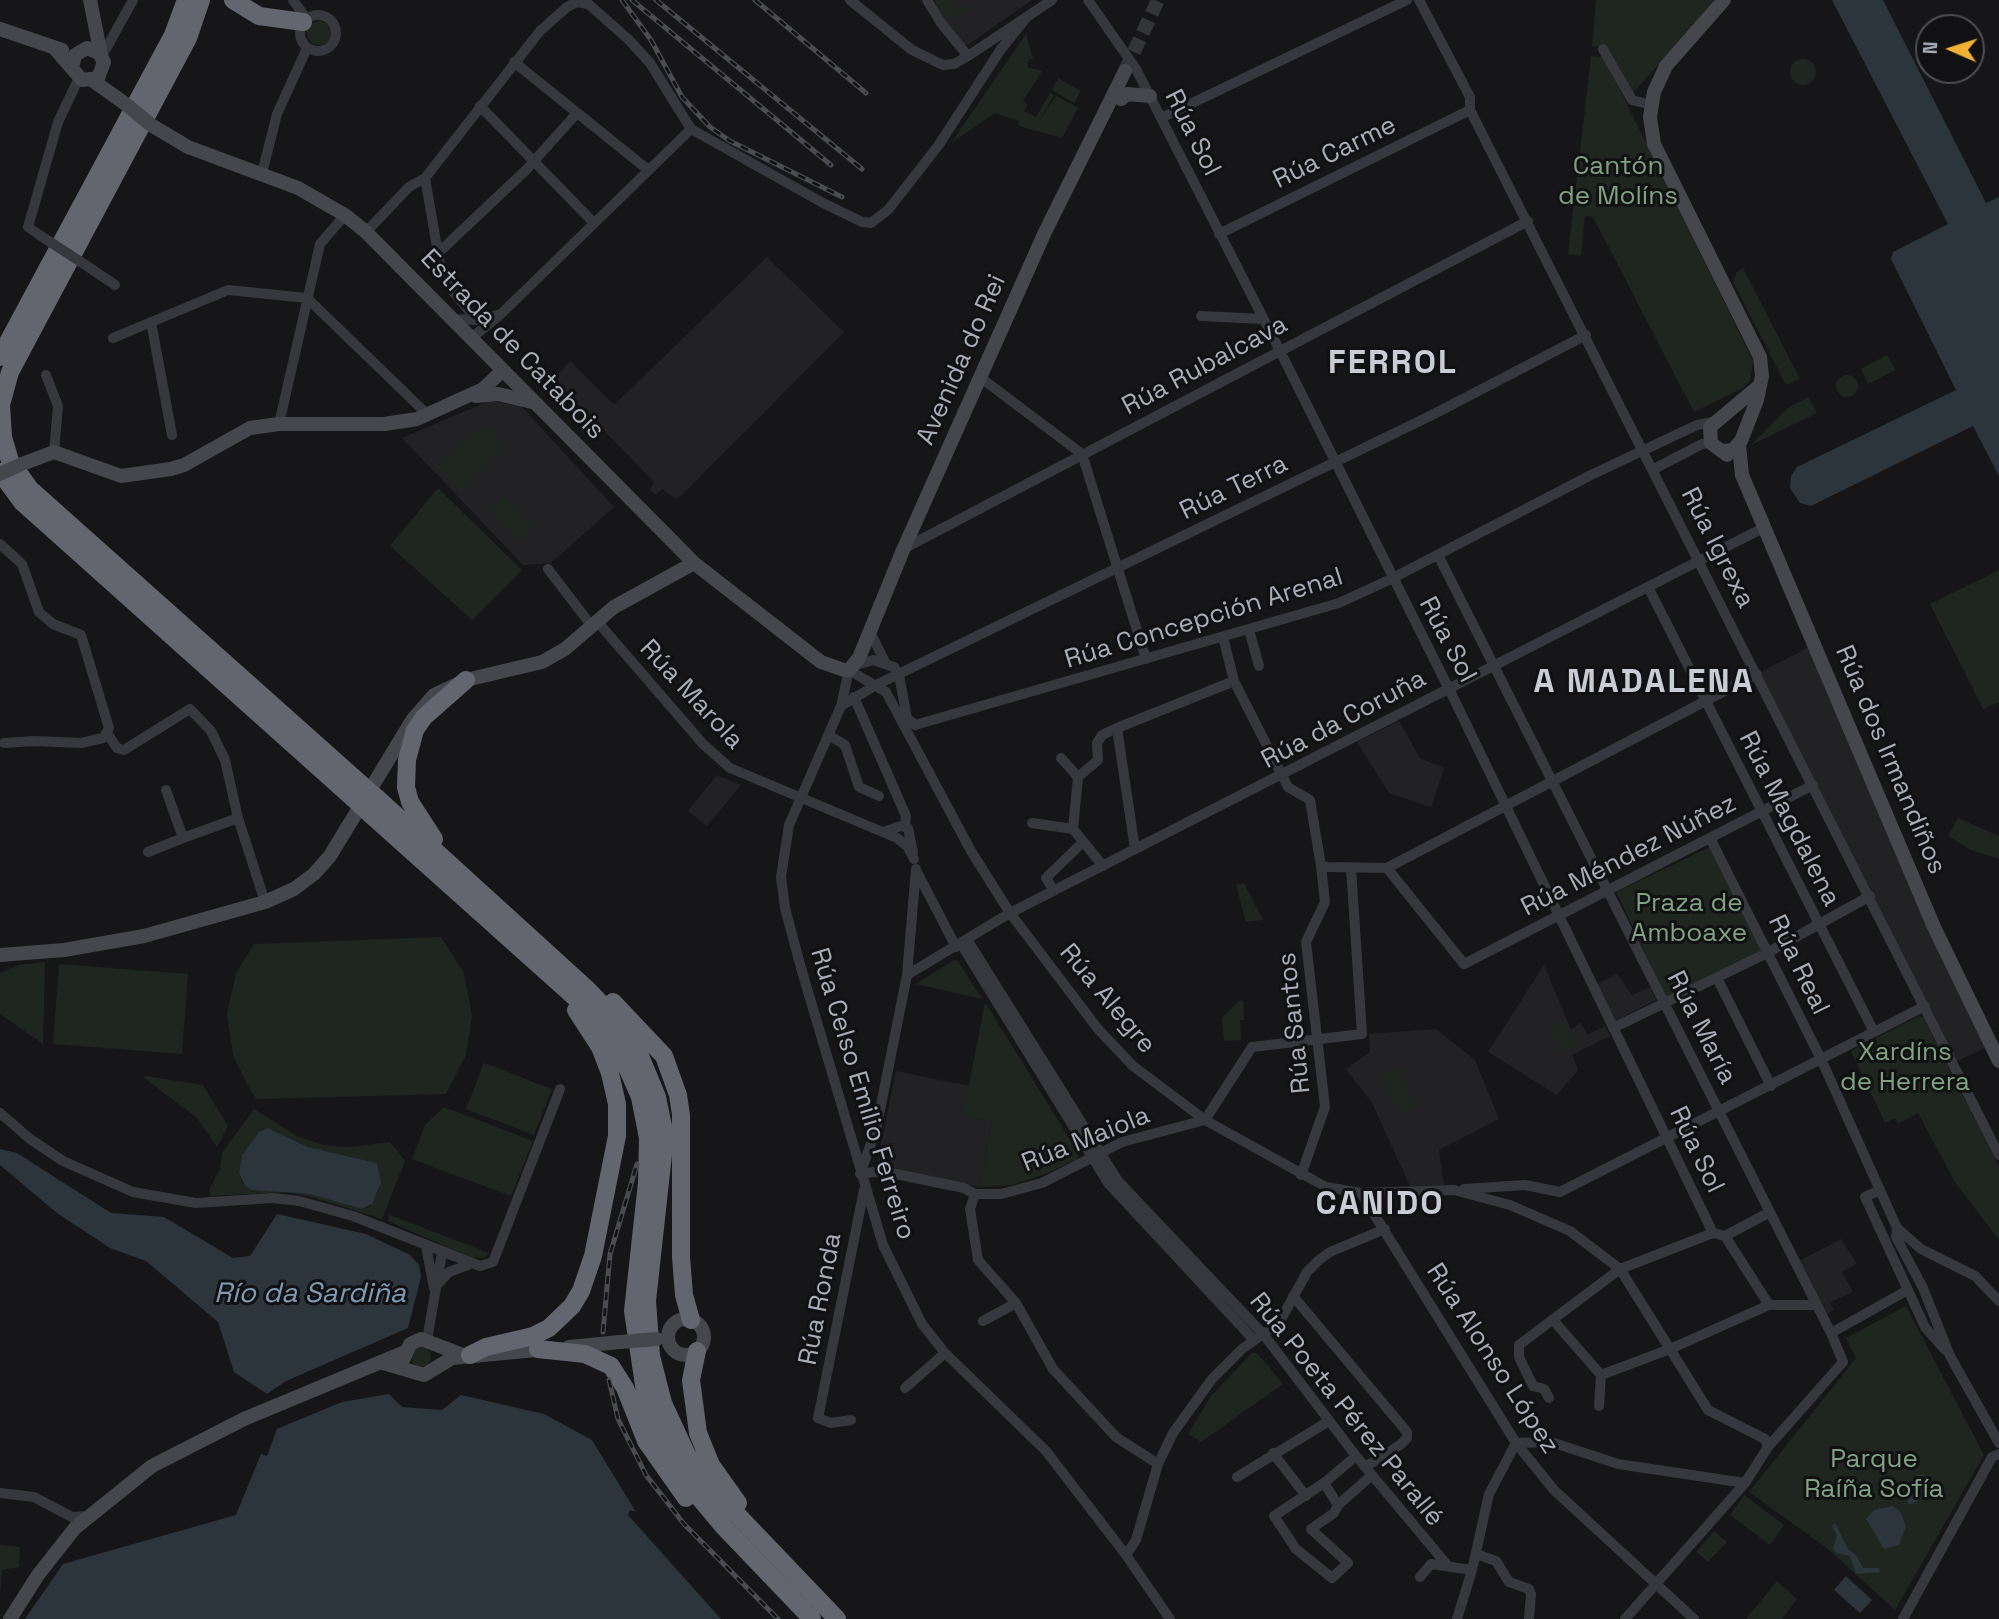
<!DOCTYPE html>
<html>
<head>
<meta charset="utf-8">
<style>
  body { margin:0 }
  #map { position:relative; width:1999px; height:1619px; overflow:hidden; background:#161618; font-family:"Space Grotesk",sans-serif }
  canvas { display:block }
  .north { position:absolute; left:1915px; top:14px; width:70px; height:70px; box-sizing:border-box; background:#111113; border:2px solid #4d4f55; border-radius:50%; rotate:273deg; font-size:19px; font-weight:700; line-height:28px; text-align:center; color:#a8adb8 }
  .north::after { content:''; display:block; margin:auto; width:24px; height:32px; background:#f2b134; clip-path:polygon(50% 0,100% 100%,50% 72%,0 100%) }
</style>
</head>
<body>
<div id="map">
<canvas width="1999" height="1619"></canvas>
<div class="north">N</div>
</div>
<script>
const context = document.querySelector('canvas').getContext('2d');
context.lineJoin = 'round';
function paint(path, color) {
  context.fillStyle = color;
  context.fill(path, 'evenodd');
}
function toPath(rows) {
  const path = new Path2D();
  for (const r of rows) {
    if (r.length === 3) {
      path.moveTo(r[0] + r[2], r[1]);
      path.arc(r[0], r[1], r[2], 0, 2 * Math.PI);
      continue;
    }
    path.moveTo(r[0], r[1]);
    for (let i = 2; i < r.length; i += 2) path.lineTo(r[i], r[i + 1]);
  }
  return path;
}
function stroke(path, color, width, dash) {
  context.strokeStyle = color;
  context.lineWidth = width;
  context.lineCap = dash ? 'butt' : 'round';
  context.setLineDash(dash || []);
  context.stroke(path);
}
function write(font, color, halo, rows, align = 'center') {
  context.font = font + ' "Space Grotesk",sans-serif';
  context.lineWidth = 6;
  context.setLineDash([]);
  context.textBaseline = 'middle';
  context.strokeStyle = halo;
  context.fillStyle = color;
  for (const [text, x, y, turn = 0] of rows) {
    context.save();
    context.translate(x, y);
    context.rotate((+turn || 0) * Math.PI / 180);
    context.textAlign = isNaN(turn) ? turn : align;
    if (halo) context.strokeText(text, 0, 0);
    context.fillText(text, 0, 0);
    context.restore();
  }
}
const built = toPath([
  [934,0,1032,0,968,45,964,44,944,19],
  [767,257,844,332,684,493,676,499,662,489,656,495,650,490,654,482,554,379,570,361,614,405],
  [489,401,521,406,614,507,551,563,523,565,402,438],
  [1815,644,1991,1045,1953,1063,1757,674],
  [1399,721,1420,758,1444,768,1431,807,1389,793,1357,742],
  [717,775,741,785,707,826,688,811],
  [1544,965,1571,1030,1581,1022,1587,1035,1605,1026,1610,1036,1572,1055,1578,1070,1557,1095,1488,1052],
  [1617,974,1632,995,1650,987,1656,1000,1615,1021,1597,984],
  [1436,1029,1475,1060,1499,1119,1439,1150,1444,1185,1410,1186,1372,1103,1346,1069,1370,1052,1369,1034],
  [896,1071,969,1086,963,1116,992,1122,980,1187,876,1168],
  [1841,1239,1857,1264,1842,1272,1853,1292,1833,1301,1830,1303,1834,1310,1826,1314,1799,1261]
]);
const green = toPath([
  [940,0,950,0,954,9,966,4,969,9,946,22,946,12,941,13,936,5],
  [1596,0,1717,0,1633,93,1608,47,1592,46],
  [319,33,12],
  [1026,34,1033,59,1029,59,1027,67,1042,71,1023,101,1028,105,1024,111,1036,117,1050,93,1054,95,1040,120,1056,96,1078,108,1062,138,1019,126,1019,121,995,113,951,143],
  [1591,56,1604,57,1753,361,1750,381,1743,388,1694,412,1593,217,1585,216,1581,256,1568,254],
  [1803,72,13],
  [1058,78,1081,91,1074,103,1052,90],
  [1743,268,1800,379,1786,385,1733,282,1736,273],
  [1887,355,1895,370,1868,384,1861,369],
  [1847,386,11],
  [1808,397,1817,413,1751,445,1788,408],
  [484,423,506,447,461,491,438,467],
  [438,488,522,570,472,620,390,546],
  [505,495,535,526,519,541,489,510],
  [1999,570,1999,702,1983,709,1930,604],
  [1958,818,1999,836,1999,859,1971,850,1948,836],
  [1712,846,1763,952,1667,998,1616,892],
  [1244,883,1263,920,1246,922,1236,885],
  [441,937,464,973,472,1016,466,1055,446,1094,257,1099,251,1092,233,1055,227,1014,236,973,254,944],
  [954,960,958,961,982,999,916,984],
  [45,962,43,1044,0,1014,0,973,19,965],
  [59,964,188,974,182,1054,53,1044],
  [1240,1000,1243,1001,1244,1020,1240,1020,1241,1040,1224,1041,1222,1018],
  [985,1002,1079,1154,1077,1159,1048,1173,1012,1185,980,1187,992,1122,963,1116],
  [1917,1017,1923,1017,1999,1167,1999,1240,1955,1182,1918,1113,1898,1124,1895,1118,1885,1123,1851,1051],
  [1566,1020,1578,1045,1560,1053,1549,1029],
  [484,1063,552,1089,534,1135,466,1109],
  [1398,1066,1416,1106,1399,1114,1381,1074],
  [146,1076,203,1085,228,1126,217,1147,197,1118,143,1077],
  [444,1107,533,1141,511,1196,412,1159,425,1125],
  [254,1109,297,1136,323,1145,350,1147,390,1142,405,1161,382,1219,312,1197,287,1192,211,1196,209,1190,220,1169,222,1153],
  [271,1129,308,1147,377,1163,380,1187,370,1207,362,1209,309,1194,243,1184,239,1173,242,1155,259,1132],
  [390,1215,489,1253,484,1258,470,1257,388,1221],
  [1906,1306,1984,1455,1895,1610,1828,1549,1749,1492,1856,1358,1846,1338],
  [421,1357,10],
  [1252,1353,1257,1353,1283,1384,1201,1442,1188,1434,1211,1396],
  [1744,1495,1784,1525,1770,1545,1730,1515],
  [1714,1531,1727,1542,1708,1562,1696,1552],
  [0,1545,20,1547,19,1567,2,1570,0,1595],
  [1777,1581,1797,1599,1782,1619,1746,1619]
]);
const water = toPath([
  [1832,0,1883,0,1986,203,1999,197,1999,476,1973,426,1811,506,1800,503,1790,488,1791,476,1797,467,1956,390,1891,259,1893,252,1948,224],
  [268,1128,308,1147,377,1163,381,1183,372,1204,362,1209,309,1194,252,1190,245,1186,239,1173,242,1155,259,1132],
  [0,1149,17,1153,111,1213,164,1217,233,1258,250,1256,277,1214,366,1234,410,1255,419,1265,421,1277,408,1328,286,1381,267,1394,234,1372,218,1322,146,1261,110,1248,57,1213,0,1165],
  [389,1394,402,1407,442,1410,461,1395,544,1414,592,1440,636,1512,630,1510,628,1515,721,1619,25,1619,63,1564,236,1515,261,1454,267,1456,277,1429,342,1402],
  [1917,1475,1923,1475,1928,1483,1921,1499,1909,1505,1907,1500,1915,1489],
  [1893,1506,1900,1511,1906,1526,1899,1545,1884,1549,1866,1519,1874,1510],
  [1835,1523,1848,1549,1856,1555,1863,1568,1879,1568,1880,1572,1856,1574,1850,1556,1836,1553,1833,1548,1837,1535,1832,1526],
  [1846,1576,1872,1600,1860,1613,1834,1590]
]);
const secondaryTunnel = toPath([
  [1125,71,1158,0]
]);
const street = toPath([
  [293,0,307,19],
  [850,0,912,50,943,65,954,64,968,56,1052,0],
  [927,0,941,23,968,56],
  [1088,0,1136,69,1280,351,1452,695,1713,1233],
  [1419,0,1470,97,1470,110,1999,1155],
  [585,1,628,39,650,63,691,129],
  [318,33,18],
  [1603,49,1632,100,1651,105],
  [102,56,133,0],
  [514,62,647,169],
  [480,106,594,223],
  [1161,118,1407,0],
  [262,173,277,114,307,48],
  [425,178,441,270,450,288,477,320],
  [366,232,409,187,425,178,540,31,567,7,577,2,588,4],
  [1219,234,1470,110],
  [41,236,28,227,58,122,79,78],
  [436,255,526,170,577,113],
  [84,264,115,285],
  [307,298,428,415],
  [1201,316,1262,319],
  [451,319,477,320,497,315],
  [151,322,172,435],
  [113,338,228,290,307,298],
  [470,339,501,314,691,129,823,203,862,222,871,223,888,210,938,146,1001,49,1026,18],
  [46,375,58,406,54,452],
  [981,378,1082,454,1146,659],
  [279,424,320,244,345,215],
  [1654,469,1702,444,1711,443],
  [0,544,22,564,39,612,53,624,81,635,109,728,103,738,81,743,34,741,4,743],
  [903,549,1528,221],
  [1438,555,1831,1333,1843,1362,1768,1447,1745,1483,1625,1619],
  [548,569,591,625],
  [1648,587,1874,1032],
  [596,620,703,744,730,768,897,838,907,846,914,859],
  [1249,630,1259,666],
  [870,632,886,664],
  [1223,637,1234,681,1288,787,1310,800,1321,866,1328,867,1387,868,1757,674],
  [856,665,873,660,894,667,899,675,907,718,915,725],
  [849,670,886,692,971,851,1010,913,1098,1029,1133,1066,1205,1120,1326,1187,1361,1193,1454,1190,1510,1205,1570,1231,1620,1269,1713,1233,1725,1236,1770,1212],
  [849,670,841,706,789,825,781,877,785,908,801,968,883,1245,922,1324,945,1353,1046,1451,1126,1555,1170,1619],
  [854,697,906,816,905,826],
  [841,706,876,685,1432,415,1586,335],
  [915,725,1339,603,1391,579,1591,475,1697,425,1712,422],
  [107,733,117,748,124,750,190,709,211,731,225,760,238,818,265,902],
  [828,735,845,745,859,787,879,796],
  [1061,758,1078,777],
  [1078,777,1073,829,1103,866],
  [1078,777,1098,760,1097,743,1102,735,1117,728],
  [166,790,183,838,238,818],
  [1032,823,1073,829],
  [883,832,901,826,908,828,913,852],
  [1710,838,1821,1059,1897,1228,1921,1249,1975,1276,1999,1301],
  [1135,849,1117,728,1234,681],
  [148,852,183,838],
  [1387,868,1464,964,1813,785],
  [916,869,907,975,876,1130,860,1174,881,1171,964,1188,975,1194,1001,1194,1042,1183,1122,1142,1205,1120,1252,1047,1362,1034,1351,868],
  [916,870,956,947],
  [1054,891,1046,878,1083,842],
  [968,941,1118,1181,1264,1335,1356,1456,1448,1566],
  [961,944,1108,1183,1254,1340],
  [907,975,1010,913,1765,527],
  [1717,978,1771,1086],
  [1613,1028,1763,955,1870,896],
  [0,1113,30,1139,63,1161,133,1192,196,1203,273,1198,299,1201,353,1216,480,1266,493,1262,560,1089],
  [1301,1175,1325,1107,1306,942,1325,902,1321,866],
  [1464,1189,1525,1185,1560,1192,1925,1006],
  [1878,1191,1865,1197,1925,1327,1945,1350],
  [1361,1193,1516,1443,1554,1490,1694,1619],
  [975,1194,970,1209,978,1260,1016,1303,1053,1369,1116,1437,1158,1464],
  [1897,1228,1896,1237,1923,1288,1950,1356,1999,1443],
  [1725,1236,1769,1305,1817,1305],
  [426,1246,434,1288,449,1272,468,1265],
  [1293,1296,1407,1432,1407,1438,1400,1445,1365,1467],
  [1553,1320,1601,1375],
  [983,1321,1016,1303],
  [1831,1333,1906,1291],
  [427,1340,442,1253],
  [1601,1375,1670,1349,1769,1305],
  [905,1388,945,1353],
  [1549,1398,1544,1389,1533,1386,1519,1357,1519,1345,1620,1269,1708,1410,1765,1439,1768,1447],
  [1599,1406,1601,1375],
  [851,1420,831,1423,818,1418,864,1190],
  [1273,1453,1306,1496],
  [1356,1456,1324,1483,1274,1516,1296,1549,1332,1578,1348,1563,1311,1529,1334,1513,1338,1505,1372,1475],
  [1237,1477,1329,1421],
  [1324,1483,1338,1505],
  [0,1493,34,1497,72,1517,88,1516],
  [1476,1554,1496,1561,1509,1582,1529,1589,1531,1594,1529,1618],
  [1126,1555,1136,1540,1158,1464,1173,1433,1212,1379,1242,1349,1279,1323,1307,1272,1319,1260,1330,1252,1385,1229],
  [1420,1577,1431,1564,1472,1570,1489,1494,1516,1443,1551,1442,1618,1464,1745,1483],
  [1457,1619,1472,1570],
  [1903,1619,1992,1457,1999,1454]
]);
const secondary = toPath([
  [90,0,101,55],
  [0,29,62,50],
  [55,49,82,80,98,78,104,62,99,53,87,48,75,55,72,68],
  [92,80,127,105],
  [1121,99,1127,94,1150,96],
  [151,125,188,147,298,188,345,215,366,232,694,563,821,662,844,670,849,670,859,658,903,550,1045,232,1125,71],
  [476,396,498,394,532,402],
  [1739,445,1742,475,1934,927,1999,1061],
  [1722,451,1733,450,1741,441,1757,400,1762,376,1760,357,1654,144,1650,117,1654,92,1666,66,1724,0],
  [1727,455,1711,443,1710,427,1759,386],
  [22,464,54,452,121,476,171,469,184,465,250,428,279,424,384,424,417,419,483,389,501,372],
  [0,955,64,950,144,936,265,902,294,889,314,874,330,856,413,719,434,695,466,680,542,662,565,649,614,607,694,563],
  [686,1337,18],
  [569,1347,620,1342],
  [404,1358,410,1344,421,1339,463,1355],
  [383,1363,424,1375,452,1358,546,1349],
  [10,1619,38,1575,75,1528,152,1466,244,1419,405,1352]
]);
const highway = toPath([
  [201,0,188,38,10,372,1,405,3,437,10,461,30,489,362,785],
  [233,0,259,16,303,22],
  [0,357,173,35,186,0],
  [0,472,22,502,354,799],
  [377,798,588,990,614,1017,638,1051,657,1097,665,1136,647,1301,651,1356,663,1403,687,1455,706,1482,837,1619],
  [369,813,579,1001,600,1022,622,1056,640,1097,648,1138,647,1183,633,1311,645,1392,657,1428,692,1489,723,1526,812,1619],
  [434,839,410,802,406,787,407,760,415,730,424,717,466,680],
  [613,1002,664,1056,678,1095,681,1115,681,1257,684,1295,691,1320],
  [538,1349,585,1354,611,1366,625,1388,646,1441,686,1498],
  [697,1351,691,1380,698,1433,711,1465,738,1503],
  [470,1355,486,1347,533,1336,549,1328,572,1306,581,1291,593,1256,617,1136,617,1104,610,1073,600,1047,576,1010]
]);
const rail = toPath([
  [622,0,651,40,682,97,710,127,730,141,842,197],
  [632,0,831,165],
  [656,0,862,169],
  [755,0,866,93],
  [603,1332,610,1254,637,1164],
  [609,1380,618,1419,646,1475,684,1524,778,1619]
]);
const streetBridge = toPath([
  [41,236,84,264]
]);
const secondaryBridge = toPath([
  [127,105,151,125],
  [0,474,22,464],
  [620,1342,657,1339]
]);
const highwayBridge = toPath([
  [362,785,377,798],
  [354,799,369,813]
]);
const streetNames = [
  ["Rúa Sol",1192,133,63],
  ["Rúa Carme",1335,153,-26],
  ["Estrada de Catabois",512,345,46],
  ["Avenida do Rei",962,360,-66],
  ["Rúa Rubalcava",1205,366,-28],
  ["Rúa Terra",1234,488,-26],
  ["Rúa Igrexa",1717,548,63],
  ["Rúa Concepción Arenal",1204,619,-17],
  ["Rúa Sol",1447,640,62],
  ["Rúa Marola",691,695,47],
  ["Rúa da Coruña",1344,720,-28],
  ["Rúa dos Irmandiños",1890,760,67],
  ["Rúa Magdalena",1789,819,63],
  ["Rúa Méndez Núñez",1629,856,-27],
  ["Rúa Real",1798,965,64],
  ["Rúa Alegre",1107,999,50],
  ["Rúa Santos",1295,1023,-96],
  ["Rúa María",1701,1028,63],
  ["Rúa Celso Emilio Ferreiro",862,1094,73],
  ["Rúa Maiola",1086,1140,-22],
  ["Rúa Sol",1696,1150,64],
  ["Rúa Ronda",821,1299,-79],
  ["Rúa Alonso López",1492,1359,57],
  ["Rúa Poeta Pérez Parallé",1346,1410,51]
];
const parkNames = [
  ["Cantón",1618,167],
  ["de Molíns",1618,197],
  ["Praza de",1689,904],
  ["Amboaxe",1689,934],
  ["Xardíns",1905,1053],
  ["de Herrera",1905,1083],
  ["Parque",1874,1460],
  ["Raíña Sofía",1874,1490]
];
const waterNames = [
  ["Río da Sardiña",310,1294]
];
const districtNames = [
  ["FERROL",1393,364],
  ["A MADALENA",1644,683],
  ["CANIDO",1380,1205]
];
paint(built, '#222225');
paint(green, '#1e261f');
paint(water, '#2c353c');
stroke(secondaryTunnel, '#333438', 14, [14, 7]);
stroke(street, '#37383d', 10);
stroke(secondary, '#45474d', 14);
stroke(highway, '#63666e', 18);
stroke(rail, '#4a4c52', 5);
stroke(rail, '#111113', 2.5, [8]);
stroke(streetBridge, '#37383d', 10);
stroke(secondaryBridge, '#45474d', 14);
stroke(highwayBridge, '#63666e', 18);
write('26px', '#a8adb8', '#111113', streetNames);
write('26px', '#7fa381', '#111113', parkNames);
write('italic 28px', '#7f9bb3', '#111113', waterNames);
context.letterSpacing = '2px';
write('bold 33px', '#c9ccd4', '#111113', districtNames);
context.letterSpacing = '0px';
</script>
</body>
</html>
